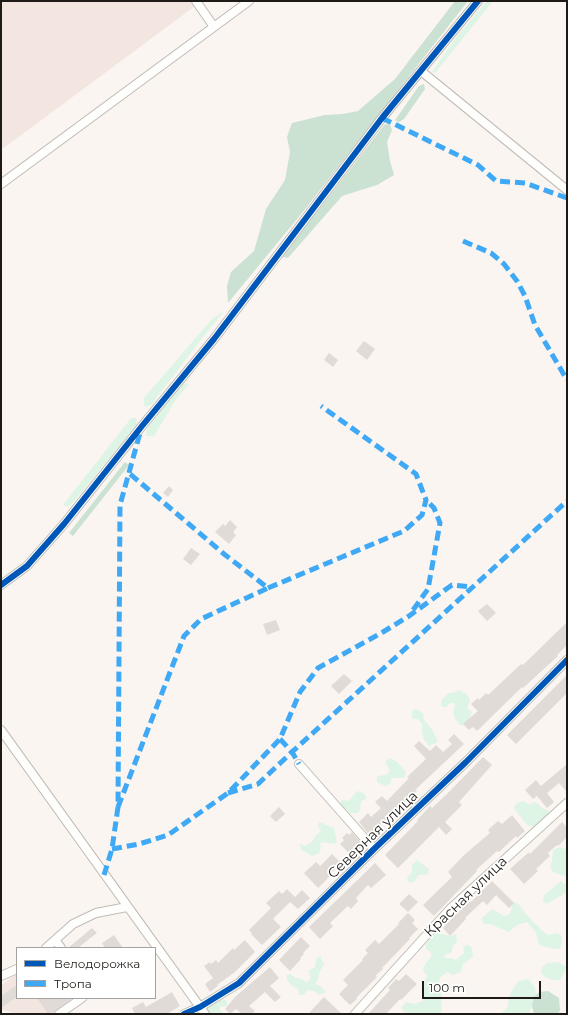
<!DOCTYPE html>
<html>
<head>
<meta charset="utf-8">
<style>
  body { margin:0 }
  #map { position:relative; width:568px; height:1015px; overflow:hidden; background:#faf5f0; font-family:Montserrat,sans-serif }
  canvas { display:block }
  .frame { position:absolute; inset:0; border:2px solid #1e1a15; pointer-events:none }
  .legend { position:absolute; left:16px; top:947px; width:140px; height:52px; box-sizing:border-box; background:#fff; border:1px solid #a5a3a1; margin:0; padding:5px 7px; list-style:none; font-size:12px; color:#1e1a15 }
  .legend li { display:flex; align-items:center; gap:8px; height:20px }
  .legend b { width:20px; border:1px solid #a5a3a1 }
  .scale { position:absolute; left:422px; top:981px; width:119px; height:18px; box-sizing:border-box; border:2px solid #1e1a15; border-top:0; padding-left:5px; font-size:12px; line-height:14px; white-space:nowrap; color:#1e1a15; -webkit-text-stroke:3px #fff; paint-order:stroke }
</style>
</head>
<body>
<div id="map">
<canvas width="568" height="1015"></canvas>
<div class="frame"></div>
<ul class="legend">
<li><b style="height:5px;background:#0057b8"></b>Велодорожка</li>
<li><b style="height:5px;background:#3fa9f5"></b>Тропа</li>
</ul>
<div class="scale">100 m</div>
</div>
<script>
const context = document.querySelector('canvas').getContext('2d');
context.lineJoin = 'round';
function paint(path, color) {
  context.fillStyle = color;
  context.fill(path, 'evenodd');
}
function toPath(rows) {
  const path = new Path2D();
  for (const r of rows) {
    path.moveTo(r[0], r[1]);
    for (let i = 2; i < r.length; i += 2) path.lineTo(r[i], r[i + 1]);
  }
  return path;
}
function stroke(path, color, width, dash) {
  context.strokeStyle = color;
  context.lineWidth = width;
  context.lineCap = dash ? 'butt' : 'round';
  context.setLineDash(dash || []);
  context.stroke(path);
}
function write(font, color, halo, rows, align = 'center') {
  context.font = font + ' Montserrat,sans-serif';
  context.lineWidth = 3.5;
  context.setLineDash([]);
  context.textBaseline = 'middle';
  context.strokeStyle = halo;
  context.fillStyle = color;
  for (const [text, x, y, turn = 0] of rows) {
    context.save();
    context.translate(x, y);
    context.rotate((+turn || 0) * Math.PI / 180);
    context.textAlign = isNaN(turn) ? turn : align;
    if (halo) context.strokeText(text, 0, 0);
    context.fillText(text, 0, 0);
    context.restore();
  }
}
const industrial = toPath([
  [1,1,202,1,1,150],
  [17,974,17,998,84,998,62,1014,15,1014,1,1009,1,985]
]);
const green = toPath([
  [487,1,493,1,435,73,432,72,457,36],
  [224,311,200,341,151,405,146,407,144,405,144,398,212,319],
  [184,383,189,384,175,401,154,436,146,436,147,428],
  [131,418,136,418,137,425,76,499,68,507,63,505,128,422],
  [459,690,467,694,470,701,467,708,472,712,469,721,462,726,456,720,453,714,455,705,453,703,450,703,446,707,442,707,441,704,442,699,449,693,453,693],
  [416,709,423,713,424,720,432,729,438,742,429,746,424,740,422,732,422,724,418,719,413,719,412,716,412,711],
  [389,758,396,761,402,767,406,773,404,778,392,778,390,784,385,786,377,782,377,776,386,775,390,771,385,762],
  [357,791,364,793,367,798,361,802,360,809,358,813,350,813,346,809,342,809,340,804,342,800,349,801],
  [523,801,530,805,533,802,537,803,543,809,548,810,550,815,536,828,527,825,521,817,516,812,514,807,517,803],
  [319,822,334,828,337,842,334,844,324,842,320,843,321,848,319,853,312,856,302,850,299,844,305,846,312,842,315,836,321,831,318,827],
  [560,847,567,850,567,877,553,872,550,867,552,861,553,850],
  [417,860,429,869,427,875,419,875,414,882,409,883,407,878,412,872,412,865],
  [561,881,567,886,567,892,547,904,543,901,544,895],
  [514,902,518,904,532,921,545,933,549,935,556,933,561,935,562,942,560,949,553,949,539,945,536,933,527,922,517,925,509,932,490,924,484,924,481,919,492,909,504,916,508,915,511,911,512,905],
  [438,933,451,936,456,934,457,941,453,946,451,953,446,954,443,958,451,958,456,960,464,953,463,948,467,944,472,948,473,957,463,964,461,972,453,975,447,972,440,978,438,987,442,994,441,1014,406,1014,401,1008,406,1002,414,1004,423,1001,424,991,422,986,427,976,423,970,425,964,431,957,431,952,426,949,426,945,433,935],
  [320,956,324,965,320,971,318,979,315,984,320,986,326,992,319,995,314,991,308,990,303,995,299,995,298,989,292,986,287,980,287,975,291,974,295,978,301,979,307,982,311,978,308,971,315,967,316,959],
  [558,962,567,967,560,980,553,980,545,977,541,973,542,967,548,963],
  [528,979,535,987,536,994,529,1014,501,1014,508,1007,509,996,518,981],
  [223,999,227,1001,227,1006,220,1007,220,1010,224,1014,209,1014,207,1010,209,1004]
]);
const forest = toPath([
  [455,1,468,1,302,213,228,303,227,286,231,272,254,251,266,209,285,180,290,152,287,137,292,123,325,115,343,114,358,111,395,79],
  [424,84,425,89,404,119,399,122,395,120,419,86],
  [385,124,390,125,392,130,387,142,390,161,394,175,377,185,342,196,288,258,282,257],
  [125,462,129,465,73,536,69,533],
  [548,991,559,998,560,1011,557,1014,534,1014,532,1006,534,997,539,992]
]);
const building = toPath([
  [364,341,375,349,367,360,356,351],
  [329,353,338,360,333,367,324,360],
  [169,486,173,490,168,497,163,493],
  [230,520,237,527,233,532,236,535,229,544,215,532,223,524,225,526],
  [191,548,200,554,191,565,183,559],
  [487,604,496,613,487,621,478,611],
  [276,620,280,630,267,635,263,624],
  [567,622,567,645,557,655,558,656,523,688,522,687,477,731,473,727,469,730,463,724,478,711,471,704,478,698,479,700,486,693,488,695,521,664,523,665],
  [344,674,352,681,339,694,331,686],
  [567,675,567,693,516,744,507,735],
  [454,734,464,744,415,790,417,791,380,825,381,826,370,836,359,822,368,813,371,817,381,808,375,802,382,796,387,801,409,778,407,777,426,759,414,746,419,741,430,751,436,745,443,752,452,744,448,740],
  [483,757,492,765,459,802,462,805,445,822,452,829,446,835,439,827,398,868,385,855,418,821,417,820,430,806,432,808,449,792],
  [567,764,567,792,559,783,547,793,554,802,547,808,537,796,533,799,525,790,536,780,541,786],
  [279,807,285,814,276,822,270,816],
  [512,815,525,831,517,838,516,836,499,852,497,851,476,870,477,871,434,916,423,905,452,877,448,872,464,855,490,833,488,830,498,821,502,824],
  [562,822,567,827,567,837,558,846,557,845,548,853,550,856,536,869,538,871,524,884,510,869,529,852,530,854],
  [352,832,363,845,352,856,340,844,344,840,342,838,347,833,349,835],
  [332,854,341,863,329,875,330,876,318,888,304,873,316,862,320,866],
  [375,863,386,875,371,888,368,885,356,898,358,901,351,909,348,906,330,923,333,926,320,939,309,927],
  [492,881,514,903,509,908,496,895,487,905,483,901,465,918,466,919,450,936,443,928,458,912,470,901,471,902],
  [287,889,295,897,302,890,310,898,298,909,290,902,273,919,281,927,262,945,251,934,252,933,249,930,271,908,266,903,279,891,282,894],
  [409,894,418,902,408,912,399,904],
  [408,913,415,920,412,923,418,929,409,938,410,939,382,968,383,969,375,976,377,977,356,998,357,999,350,1005,339,994,348,985,343,980,363,960,362,959,368,953,365,950,375,940,379,944,399,924,398,923],
  [92,928,97,933,93,936,78,948,68,948],
  [114,935,123,948,105,948,102,943],
  [301,937,310,946,303,953,304,954,300,958,301,959,290,971,279,960],
  [245,940,255,952,235,972,217,985,218,986,210,992,205,984,213,978,204,966,210,962,211,964,216,960,218,963,233,948,234,950],
  [270,967,279,978,270,986,281,997,275,1002,265,992,249,1006,255,1011,252,1014,242,1014,236,1009,230,1014,225,1009,235,997],
  [406,974,417,984,401,1000,400,999,386,1014,368,1014,390,990,388,988,396,979,399,981],
  [17,985,17,997,1,1008,1,996],
  [172,992,180,1006,167,1014,135,1014,132,1008,143,1002,146,1007],
  [324,997,342,1014,308,1014],
  [37,998,72,998,51,1014,48,1014]
]);
const minor = toPath([
  [196,1,214,27],
  [421,71,567,190],
  [1,184,249,1],
  [1,585,27,566,64,524,142,426,214,339,382,118,478,1],
  [1,730,205,1014],
  [299,764,374,849],
  [56,941,61,948],
  [46,948,73,924,96,913,127,907],
  [1,976,17,969],
  [59,1014,82,998],
  [184,1014,200,1007,239,983,374,849,466,762,567,660],
  [355,1014,450,909,567,803]
]);
const quiet = toPath([
  [382,118,478,165,496,181,525,183,567,198],
  [463,241,491,253,504,264,517,281,525,296,535,325,567,380],
  [268,588,404,531,422,515,426,500,416,474,321,406],
  [413,610,428,589,440,523,434,508,426,500],
  [280,739,292,752,299,764],
  [228,793,258,784,292,752,567,501],
  [118,807,184,636,201,619,268,588,224,554,129,473],
  [112,849,139,844,168,835,228,793,280,739,300,692,318,668,383,632,409,616,452,585,473,587],
  [104,875,112,849,118,807,120,505,140,433]
]);
const cycleway = toPath([
  [1,585,27,566,64,524,142,426,214,339,382,118,478,1],
  [184,1014,200,1007,239,983,374,849,466,762,567,660]
]);
const streetNames = [
  ["Северная улица",373,835,-44],
  ["Красная улица",466,897,-44]
];
paint(industrial, '#f3e6e1');
paint(green, '#def4e5');
paint(forest, '#cbe1d2');
paint(building, '#e0dbd7');
stroke(minor, '#c0bcb7', 10);
stroke(minor, '#fefefd', 8);
stroke(quiet, '#3fa9f5', 5, [10, 5]);
stroke(cycleway, '#0057b8', 6);
write('14px', '#1e1a15', '#fff', streetNames);
</script>
</body>
</html>
